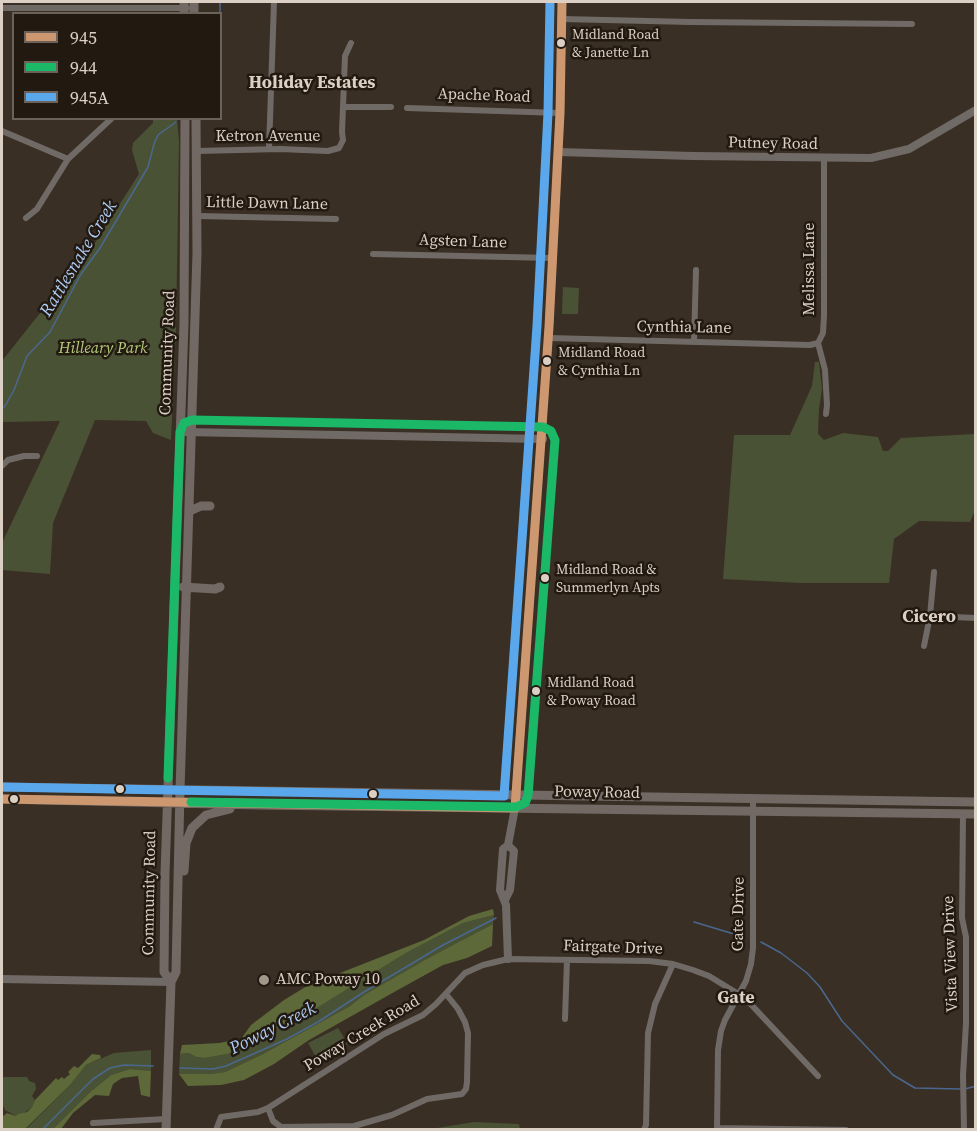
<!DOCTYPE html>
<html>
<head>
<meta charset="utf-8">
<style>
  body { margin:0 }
  #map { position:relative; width:977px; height:1131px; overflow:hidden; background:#3a2f25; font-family:"Source Serif 4",serif }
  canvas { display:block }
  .frame { position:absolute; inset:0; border:3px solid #dccfc4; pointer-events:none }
  .legend { position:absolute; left:12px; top:12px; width:210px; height:108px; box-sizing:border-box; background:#221911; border:2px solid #6c6259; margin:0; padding:8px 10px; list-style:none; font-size:18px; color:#dccfc4 }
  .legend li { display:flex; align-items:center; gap:12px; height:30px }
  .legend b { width:30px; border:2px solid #6c6259 }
</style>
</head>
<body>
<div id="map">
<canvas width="977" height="1131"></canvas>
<div class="frame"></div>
<ul class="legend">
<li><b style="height:8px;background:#cd976f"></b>945</li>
<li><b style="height:8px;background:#1ab867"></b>944</li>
<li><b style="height:8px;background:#5aa8eb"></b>945A</li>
</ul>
</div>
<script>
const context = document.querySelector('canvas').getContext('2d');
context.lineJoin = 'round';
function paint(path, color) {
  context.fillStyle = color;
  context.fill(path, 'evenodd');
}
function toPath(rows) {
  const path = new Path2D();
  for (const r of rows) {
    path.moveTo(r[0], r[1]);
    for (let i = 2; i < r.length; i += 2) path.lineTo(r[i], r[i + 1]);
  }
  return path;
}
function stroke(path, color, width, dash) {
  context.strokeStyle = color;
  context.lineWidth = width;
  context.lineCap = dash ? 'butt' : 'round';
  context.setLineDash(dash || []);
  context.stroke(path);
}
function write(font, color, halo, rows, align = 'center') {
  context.font = font + ' "Source Serif 4",serif';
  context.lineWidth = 5;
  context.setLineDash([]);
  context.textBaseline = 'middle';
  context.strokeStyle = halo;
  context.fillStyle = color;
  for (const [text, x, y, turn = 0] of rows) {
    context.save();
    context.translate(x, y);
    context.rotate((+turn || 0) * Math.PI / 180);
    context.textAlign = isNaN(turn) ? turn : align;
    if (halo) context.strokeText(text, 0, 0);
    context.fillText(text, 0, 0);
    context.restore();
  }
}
const green = toPath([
  [153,119,177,119,179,141,176,328,171,440,153,433,146,421,95,420,53,523,50,574,2,570,2,543,60,421,2,422,2,361,93,246,139,174,132,150,133,143,153,123],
  [563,287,579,288,578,314,562,314],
  [815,362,819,362,822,389,819,409,818,434,824,440,843,433,878,437,883,451,888,451,901,438,975,434,975,510,970,522,919,521,894,539,889,583,801,583,723,579,734,435,790,435,812,386],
  [494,915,493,924,364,995,350,1006,263,1054,225,1072,210,1074,179,1074,180,1054,189,1053,196,1057,205,1058,228,1054,317,1008,406,953,463,923],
  [338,1028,348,1044,318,1061,308,1043],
  [151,1050,151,1071,130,1069,111,1075,89,1093,53,1129,25,1130,70,1085,86,1065,114,1053],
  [2,1077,27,1077,29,1081,35,1083,36,1089,32,1096,35,1100,32,1107,24,1113,18,1114,16,1116,5,1110,2,1103],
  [474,1122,519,1124,520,1129,431,1129]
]);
const forest = toPath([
  [493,909,494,915,463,923,406,953,317,1008,228,1054,205,1058,196,1057,189,1053,180,1054,182,1045,219,1043,241,1039,251,1025,284,1000,307,986,424,940,469,916],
  [493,924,492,946,467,958,443,965,396,991,309,1040,274,1064,244,1080,221,1085,188,1086,179,1074,210,1074,225,1072,263,1054,350,1006,364,995,427,959],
  [92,1054,100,1055,101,1058,86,1065,70,1085,25,1129,2,1129,2,1117,7,1113,16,1116,18,1114,27,1112,32,1107,35,1100,56,1078,58,1080,62,1077,64,1079,70,1074,68,1072,74,1066,78,1068],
  [130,1069,151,1071,150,1097,141,1095,138,1076,122,1078,113,1084,109,1096,95,1095,73,1113,61,1129,53,1129,89,1093,111,1075]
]);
const stream = toPath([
  [220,2,220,41],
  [2,409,5,406,14,390,27,356,50,332,81,274,100,248,148,167,154,144,158,135,176,122],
  [694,922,744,937],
  [761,942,781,953,807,973,820,987,842,1021,893,1075,915,1088,960,1089],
  [180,1068,213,1069,226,1066,287,1039,318,1022,364,992,443,945,496,918],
  [965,1089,976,1086],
  [42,1130,93,1079,110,1068,124,1065,153,1066]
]);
const minor = toPath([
  [2,8,187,8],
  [562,19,691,22,912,24],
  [343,107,391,107],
  [407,108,560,113],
  [2,131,68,159],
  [269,149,274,2],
  [197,151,280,149,328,151,339,148,343,140,342,132,345,56,351,43],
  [824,158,824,316,823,333,818,343,825,370,827,405,826,414],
  [198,216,336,219],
  [26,218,37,209,68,159,112,118],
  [373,254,552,258],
  [549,338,810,345,818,343],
  [694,342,696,270],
  [2,466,8,460,24,456,37,456],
  [930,616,976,618],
  [924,646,930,616,934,572],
  [963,814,962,918,966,937,966,1023,963,1075,964,1130],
  [565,1019,567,960],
  [268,1108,273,1121,281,1127,354,1126,392,1115,427,1099,462,1094,466,1089,467,1082,468,1033,465,1022,458,1009,446,994],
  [93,1123,166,1119],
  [717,1128,846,1130],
  [216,1130,221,1117,258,1112,268,1108,384,1034,423,1015,436,1004,465,973,483,965,508,959,649,961,673,964,693,970,709,976,745,998,818,1076],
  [644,1130,646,1125,648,1033,655,1004,673,964],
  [717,1130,718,1050,721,1031,725,1020,746,981,751,964,753,948,753,799]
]);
const tertiary = toPath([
  [558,152,693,156,871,158,909,149,976,110],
  [185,432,543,439],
  [505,900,510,890,514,851,508,845],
  [508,959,506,905,500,890,503,849,508,845,515,808],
  [2,979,171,982]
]);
const secondary = toPath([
  [515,808,549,327,560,113,562,2]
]);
const primary = toPath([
  [184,2,184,14],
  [194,2,194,14],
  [190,511,201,506,210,506],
  [183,587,215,589,220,587],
  [2,787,976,802],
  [2,799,259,805,976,814],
  [184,871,186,843,192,828,206,815,230,809],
  [171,982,164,972,165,873,184,324,185,118],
  [166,1130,171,982,176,972,180,790,197,253,196,118]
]);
const bus1 = toPath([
  [2,799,515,808,549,327,560,113,562,2]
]);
const bus2 = toPath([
  [168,778,180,432,184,423,192,420,543,427,551,431,555,440,528,796,525,803,516,807,191,802]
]);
const bus3 = toPath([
  [2,787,504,796,537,326,548,113,550,2]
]);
const markers = [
  [561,43,5,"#dccfc4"],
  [547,361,5,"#dccfc4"],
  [545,578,5,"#dccfc4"],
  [536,691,5,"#dccfc4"],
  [120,789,5,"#dccfc4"],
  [373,794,5,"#dccfc4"],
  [14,799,5,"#dccfc4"],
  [264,980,6,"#a3978c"]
];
const busNames = [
  ["Midland Road",572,35],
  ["& Janette Ln",572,53],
  ["Midland Road",558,353],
  ["& Cynthia Ln",558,371],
  ["Midland Road &",556,570],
  ["Summerlyn Apts",556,588],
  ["Midland Road",547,683],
  ["& Poway Road",547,701]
];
const streetNames = [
  ["Apache Road",484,96,2],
  ["Ketron Avenue",268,137],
  ["Putney Road",773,144,1],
  ["Little Dawn Lane",267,204,1],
  ["Agsten Lane",463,242,2],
  ["Melissa Lane",810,269,-90],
  ["Cynthia Lane",684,328,1],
  ["Community Road",168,353,-88],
  ["Poway Road",597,793,1],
  ["Community Road",150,893,-89],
  ["Gate Drive",739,914,-89],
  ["Fairgate Drive",613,948,2],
  ["Vista View Drive",951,954,-92],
  ["Poway Creek Road",362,1034,-31]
];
const parkNames = [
  ["Hilleary Park",103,349]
];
const poiNames = [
  ["AMC Poway 10",276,980]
];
const neighbourhoodNames = [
  ["Holiday Estates",312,83],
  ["Cicero",929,617],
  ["Gate",736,998]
];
const waterNames = [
  ["Rattlesnake Creek",79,259,-59],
  ["Poway Creek",273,1029,-27]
];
paint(green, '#4a5235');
paint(forest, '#5d6939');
stroke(stream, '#4a688f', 1.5);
stroke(minor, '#706a66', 6);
stroke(tertiary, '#706a66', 8);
stroke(secondary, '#746b67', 8);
stroke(primary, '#726965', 9);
stroke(bus1, '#cd976f', 9);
stroke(bus2, '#1ab867', 9);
stroke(bus3, '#5aa8eb', 9);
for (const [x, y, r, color] of markers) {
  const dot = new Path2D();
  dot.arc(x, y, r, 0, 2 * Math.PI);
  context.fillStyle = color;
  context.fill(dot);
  stroke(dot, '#221911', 2);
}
write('14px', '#dccfc4', '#221911', busNames, 'left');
write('16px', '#dccfc4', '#221911', streetNames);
write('italic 16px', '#b2ca79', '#221911', parkNames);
write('16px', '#dccfc4', '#221911', poiNames, 'left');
write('bold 18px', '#dccfc4', '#221911', neighbourhoodNames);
write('italic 18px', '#aeccf5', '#221911', waterNames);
</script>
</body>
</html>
